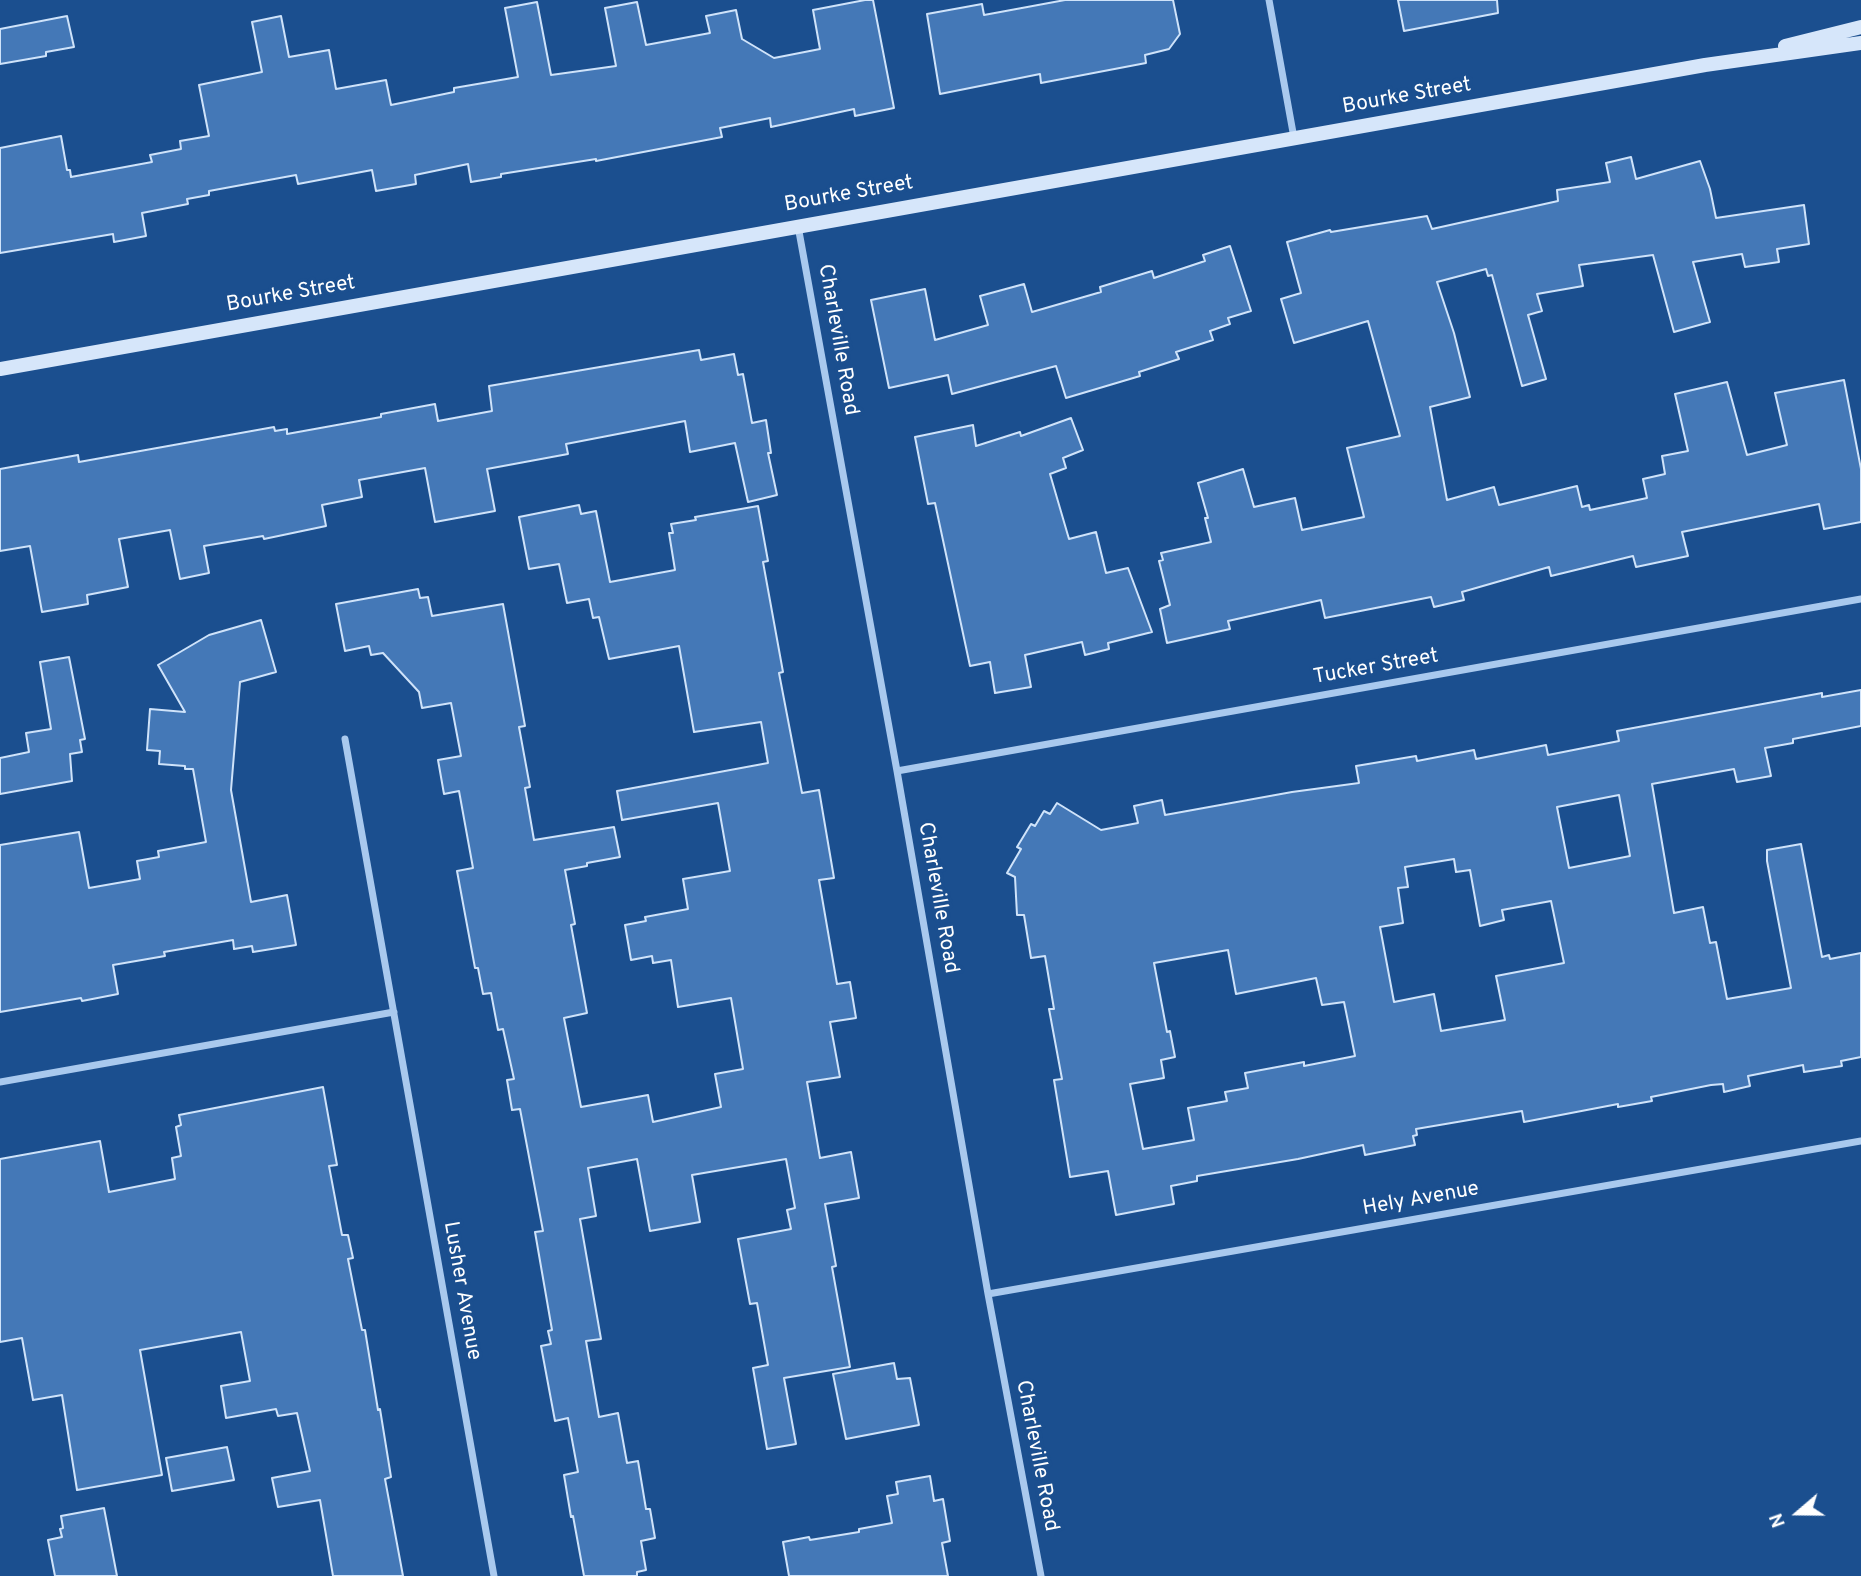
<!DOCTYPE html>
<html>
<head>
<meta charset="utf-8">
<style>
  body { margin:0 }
  #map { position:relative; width:1861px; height:1576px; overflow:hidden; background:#1b4f8f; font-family:Overpass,sans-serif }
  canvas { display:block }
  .north { position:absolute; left:1763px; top:1478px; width:70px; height:70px; -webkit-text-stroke:5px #1b4f8f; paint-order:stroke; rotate:250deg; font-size:19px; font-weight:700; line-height:28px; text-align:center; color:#fff }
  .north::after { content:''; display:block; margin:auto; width:24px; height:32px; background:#fff; clip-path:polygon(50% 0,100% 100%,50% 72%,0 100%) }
</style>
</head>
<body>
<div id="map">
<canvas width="1861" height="1576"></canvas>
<div class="north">N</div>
</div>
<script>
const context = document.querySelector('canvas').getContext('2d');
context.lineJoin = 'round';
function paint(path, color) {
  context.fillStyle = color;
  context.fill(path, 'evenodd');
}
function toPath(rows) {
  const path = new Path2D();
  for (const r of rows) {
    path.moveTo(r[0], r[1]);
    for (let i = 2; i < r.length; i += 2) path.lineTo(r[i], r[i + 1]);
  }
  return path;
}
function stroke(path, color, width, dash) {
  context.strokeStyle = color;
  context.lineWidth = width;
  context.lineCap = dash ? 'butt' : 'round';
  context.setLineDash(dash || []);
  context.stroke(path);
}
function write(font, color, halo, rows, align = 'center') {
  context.font = font + ' Overpass,sans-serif';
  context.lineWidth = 7;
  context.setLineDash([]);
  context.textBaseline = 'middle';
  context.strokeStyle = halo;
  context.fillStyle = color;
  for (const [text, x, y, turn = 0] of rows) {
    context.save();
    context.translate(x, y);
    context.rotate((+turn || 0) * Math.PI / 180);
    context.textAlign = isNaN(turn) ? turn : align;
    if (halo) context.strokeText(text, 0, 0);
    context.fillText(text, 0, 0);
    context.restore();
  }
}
const building = toPath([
  [865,0,873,0,894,108,855,116,854,109,771,127,770,118,720,128,722,137,596,161,596,159,501,174,501,177,471,182,468,164,415,175,416,184,376,191,372,170,298,184,296,175,209,191,209,195,187,199,188,204,142,213,146,236,114,242,113,234,0,253,0,148,61,136,67,170,70,170,71,177,152,162,150,155,181,149,180,141,209,136,199,85,262,72,252,22,281,16,289,57,329,50,336,89,386,80,391,105,454,92,454,88,518,77,505,8,537,2,551,75,616,66,605,8,637,2,646,45,710,33,706,16,736,10,742,39,774,58,820,49,813,10,865,0],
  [1065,0,1173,0,1180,34,1169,49,1145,55,1146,63,1041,83,1040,74,940,94,927,14,982,4,984,15,1065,0],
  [1398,0,1497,0,1498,13,1404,31,1398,0],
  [67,16,74,47,46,52,46,56,0,64,0,29,67,16],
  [1631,157,1636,179,1700,161,1710,189,1716,218,1804,205,1809,244,1777,249,1779,262,1745,267,1742,254,1693,262,1710,322,1674,332,1653,255,1579,265,1583,286,1537,294,1542,311,1528,315,1546,379,1522,386,1492,275,1488,276,1486,269,1437,282,1454,333,1470,397,1430,407,1447,500,1494,487,1499,505,1577,486,1582,507,1589,505,1590,510,1647,498,1643,479,1665,474,1662,456,1688,451,1675,394,1727,382,1747,455,1787,445,1775,393,1844,380,1861,469,1861,522,1824,529,1819,504,1682,532,1688,556,1636,567,1633,556,1551,576,1549,567,1462,592,1464,600,1434,607,1431,597,1325,618,1321,600,1228,621,1230,629,1167,643,1160,609,1170,605,1159,561,1163,560,1161,553,1211,542,1205,518,1208,518,1198,483,1243,469,1254,507,1295,498,1302,530,1364,517,1347,448,1400,436,1368,321,1294,343,1281,299,1301,293,1287,242,1330,230,1331,232,1427,216,1432,229,1558,201,1557,190,1610,182,1606,163,1631,157],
  [1230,246,1251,311,1228,318,1230,324,1210,331,1213,340,1176,352,1179,359,1139,372,1140,376,1066,398,1056,366,952,394,948,375,889,388,871,300,925,289,935,340,988,325,980,296,1024,284,1032,312,1101,292,1100,287,1152,271,1154,278,1205,261,1203,255,1230,246],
  [699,350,701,360,734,354,738,375,743,374,752,423,766,420,771,453,768,453,777,495,748,502,735,443,690,452,685,421,566,444,568,454,487,469,495,511,435,522,425,468,359,480,362,497,322,505,326,526,264,539,263,536,204,546,209,573,180,579,170,530,119,539,128,587,87,595,88,604,42,612,30,546,0,551,0,469,78,455,79,462,274,427,275,431,287,429,287,434,381,417,381,414,435,404,438,421,492,411,489,386,699,350],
  [1071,418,1083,450,1063,458,1066,468,1050,474,1069,539,1096,532,1106,573,1128,568,1152,632,1108,643,1109,649,1085,655,1082,642,1025,655,1031,687,995,693,990,662,970,666,935,503,928,504,915,437,973,425,976,446,1020,432,1021,436,1071,418],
  [579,505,581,514,596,511,610,582,675,570,669,533,673,533,671,524,696,520,695,517,758,506,768,561,763,562,783,672,779,673,802,793,819,790,834,878,819,880,837,984,850,982,856,1018,830,1022,840,1077,807,1082,820,1158,851,1152,859,1198,825,1204,836,1266,832,1267,850,1367,784,1378,796,1444,767,1449,753,1368,768,1365,757,1303,750,1304,738,1239,791,1229,787,1210,795,1208,786,1159,692,1175,700,1222,650,1231,637,1159,588,1168,596,1216,580,1219,601,1339,586,1341,599,1417,618,1413,627,1463,638,1461,646,1509,650,1509,655,1538,641,1541,646,1570,637,1572,637,1576,584,1576,573,1516,571,1517,564,1475,578,1472,568,1418,555,1421,541,1346,551,1344,548,1331,552,1330,535,1232,543,1231,520,1109,512,1110,507,1080,514,1079,503,1029,498,1030,491,993,483,994,478,968,475,968,457,871,473,868,459,791,444,794,438,760,461,756,451,703,422,708,419,692,383,653,371,655,369,646,345,651,336,604,418,589,420,598,428,597,432,616,503,604,525,726,519,727,530,787,525,788,534,840,614,827,620,857,587,863,587,866,565,870,575,924,571,925,587,1013,564,1018,581,1107,648,1095,653,1122,721,1107,715,1074,743,1069,731,998,678,1007,671,960,653,963,652,956,631,960,625,925,646,921,645,917,688,909,683,879,730,871,718,803,622,820,617,791,768,763,761,722,694,732,679,646,609,659,599,617,593,618,589,599,567,603,559,564,529,569,519,517,579,505],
  [261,620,276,672,240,682,231,790,251,902,287,895,296,945,253,952,252,946,234,949,233,940,164,952,165,956,113,965,118,994,82,1001,81,998,0,1012,0,845,79,832,89,888,140,879,137,861,159,857,158,851,206,842,193,769,185,769,185,766,159,764,160,751,147,750,150,709,185,712,158,665,209,635,261,620],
  [69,657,85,739,80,740,82,752,70,754,72,781,0,794,0,758,29,752,26,733,51,729,40,662,69,657],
  [1861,690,1861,726,1793,739,1793,743,1765,748,1771,776,1737,782,1734,769,1652,784,1674,913,1703,907,1710,943,1716,942,1727,999,1791,988,1767,861,1767,850,1801,844,1822,957,1829,955,1830,959,1861,953,1861,1057,1841,1061,1842,1066,1804,1072,1803,1065,1748,1076,1750,1086,1724,1092,1723,1084,1711,1085,1651,1097,1652,1101,1618,1107,1618,1104,1524,1122,1522,1111,1416,1129,1417,1135,1413,1136,1415,1145,1365,1155,1363,1145,1298,1159,1197,1176,1197,1181,1171,1186,1174,1204,1116,1215,1108,1171,1070,1177,1054,1080,1062,1079,1049,1009,1054,1009,1045,956,1031,958,1024,915,1017,915,1015,877,1007,873,1021,849,1017,847,1031,824,1035,826,1044,811,1050,814,1057,803,1101,830,1138,823,1134,806,1162,800,1165,815,1292,792,1359,783,1356,766,1416,756,1417,761,1474,750,1476,759,1546,745,1548,755,1619,741,1617,731,1822,693,1822,697,1861,690],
  [1619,795,1630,856,1569,868,1557,807,1619,795],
  [1454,859,1456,872,1470,870,1480,926,1504,920,1502,910,1551,901,1564,963,1496,976,1505,1020,1441,1031,1434,994,1394,1002,1380,927,1403,923,1398,888,1408,887,1405,867,1454,859],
  [1228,950,1236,994,1316,978,1322,1005,1344,1002,1355,1056,1304,1066,1304,1062,1245,1073,1248,1088,1225,1092,1227,1101,1188,1108,1194,1140,1143,1149,1130,1084,1164,1078,1161,1060,1175,1057,1170,1031,1167,1032,1154,963,1228,950],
  [323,1087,337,1165,329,1166,342,1235,348,1235,353,1258,348,1259,362,1330,365,1330,378,1410,380,1409,391,1477,385,1479,403,1576,333,1576,320,1500,278,1507,272,1478,310,1471,297,1413,278,1416,276,1409,226,1418,221,1386,250,1381,241,1332,140,1350,162,1475,77,1490,62,1395,33,1400,22,1338,0,1342,0,1159,100,1141,109,1192,175,1179,172,1158,181,1156,176,1127,181,1125,179,1115,323,1087],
  [894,1363,897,1379,910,1378,919,1425,846,1439,833,1374,894,1363],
  [227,1447,234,1480,172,1491,166,1458,227,1447],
  [930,1476,934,1501,943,1499,950,1541,942,1543,948,1576,789,1576,783,1542,809,1537,810,1540,859,1532,859,1529,892,1523,887,1496,898,1494,896,1482,930,1476],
  [104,1508,117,1576,55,1576,48,1540,62,1537,60,1529,63,1528,61,1516,104,1508]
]);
const street = toPath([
  [1269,0,1294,138],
  [798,226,897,771,988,1294,1041,1576],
  [345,739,494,1576],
  [897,771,1861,599],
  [0,1082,394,1012],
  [988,1294,1861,1141]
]);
const secondary = toPath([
  [1785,46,1861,27],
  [0,369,1705,65,1861,43]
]);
const streetNames = [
  ["Bourke Street",1407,97,-10],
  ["Bourke Street",849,195,-10],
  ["Bourke Street",291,295,-10],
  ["Charleville Road",837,340,80],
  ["Tucker Street",1376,668,-10],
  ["Charleville Road",937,898,80],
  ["Hely Avenue",1421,1200,-10],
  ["Lusher Avenue",461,1291,80],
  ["Charleville Road",1036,1456,79]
];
paint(building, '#4478b7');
stroke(building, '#cfe3fa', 2);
stroke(street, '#a9c9ee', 7);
stroke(secondary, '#d6e6fa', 14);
write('21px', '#fff', '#1b4f8f', streetNames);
</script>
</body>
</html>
